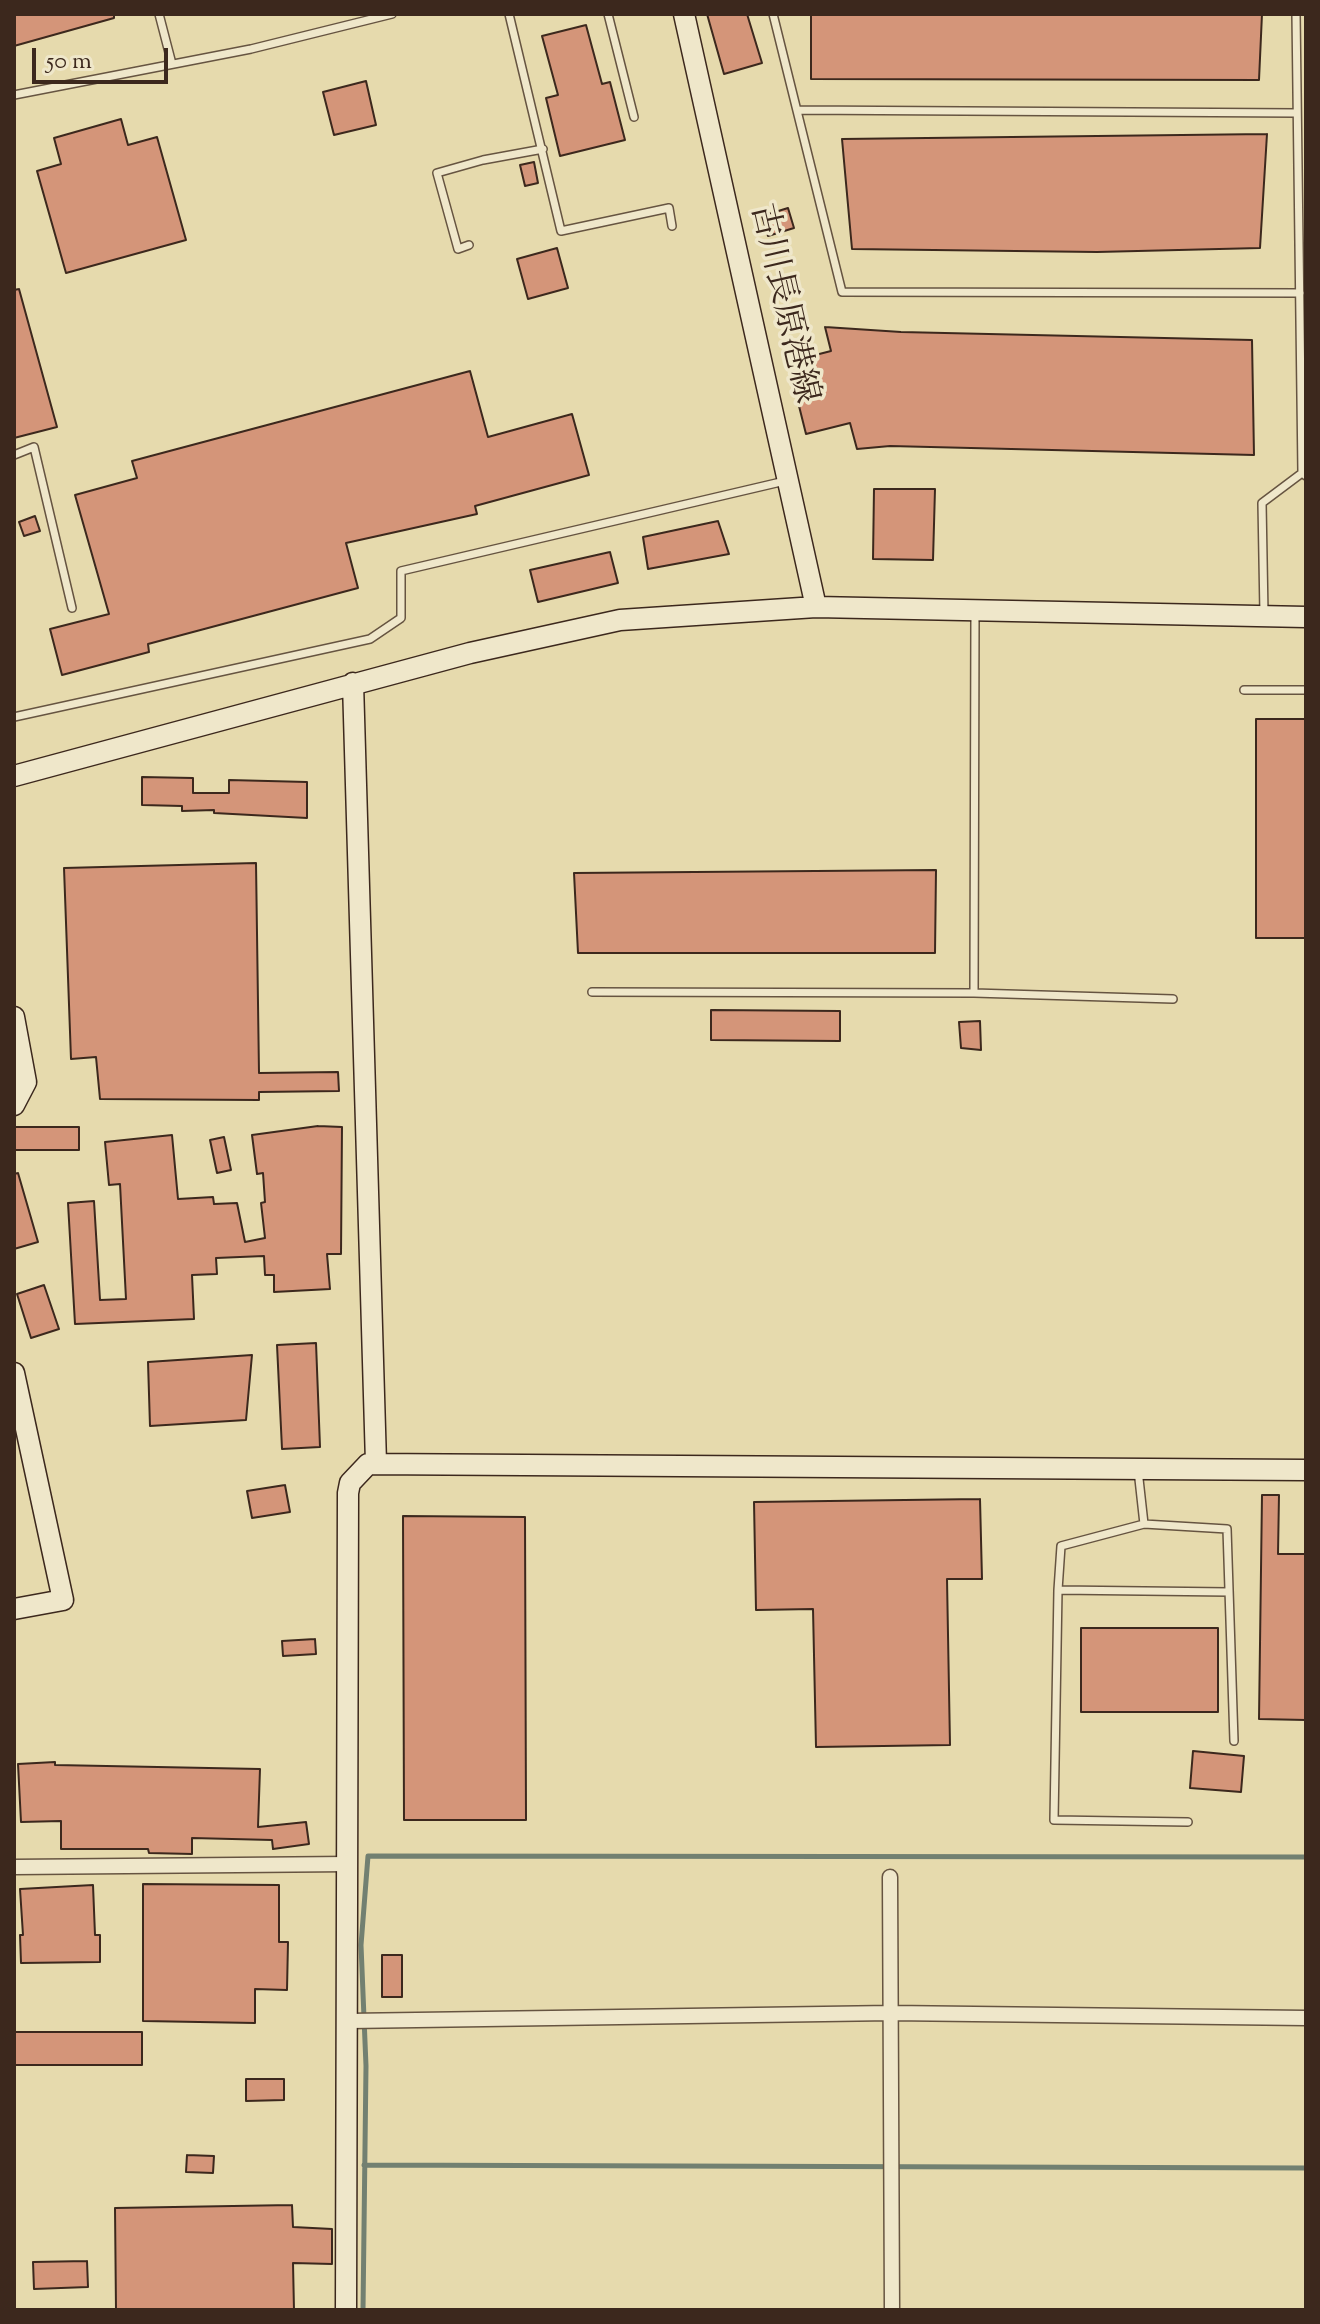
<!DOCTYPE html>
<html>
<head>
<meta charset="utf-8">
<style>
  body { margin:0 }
  #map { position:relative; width:1320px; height:2324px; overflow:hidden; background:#e6daad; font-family:"Sorts Mill Goudy",serif }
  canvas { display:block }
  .frame { position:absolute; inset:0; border:16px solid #3c281d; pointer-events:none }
  .scale { position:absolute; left:32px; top:48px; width:136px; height:36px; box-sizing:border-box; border:4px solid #3c281d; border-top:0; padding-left:10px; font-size:24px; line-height:28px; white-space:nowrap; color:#3c281d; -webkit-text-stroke:6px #efe7ca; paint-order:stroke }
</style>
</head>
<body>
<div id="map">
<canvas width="1320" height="2324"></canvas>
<div class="frame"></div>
<div class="scale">50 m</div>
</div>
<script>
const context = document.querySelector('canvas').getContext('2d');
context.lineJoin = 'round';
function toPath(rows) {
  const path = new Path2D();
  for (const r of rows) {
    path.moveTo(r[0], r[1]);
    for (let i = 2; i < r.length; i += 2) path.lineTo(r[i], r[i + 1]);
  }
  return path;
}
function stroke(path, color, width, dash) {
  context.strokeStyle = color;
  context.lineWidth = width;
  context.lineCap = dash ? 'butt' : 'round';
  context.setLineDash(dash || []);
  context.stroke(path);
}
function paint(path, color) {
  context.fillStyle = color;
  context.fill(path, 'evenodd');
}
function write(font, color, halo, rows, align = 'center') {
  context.font = font + ' "Sorts Mill Goudy","Noto Serif JP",serif';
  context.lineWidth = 7;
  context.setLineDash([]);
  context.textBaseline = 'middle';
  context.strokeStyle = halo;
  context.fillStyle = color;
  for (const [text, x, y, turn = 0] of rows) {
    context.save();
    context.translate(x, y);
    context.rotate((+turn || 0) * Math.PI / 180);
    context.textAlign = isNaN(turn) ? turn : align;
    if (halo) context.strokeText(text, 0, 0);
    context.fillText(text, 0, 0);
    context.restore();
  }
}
const stream = toPath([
  [364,2165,1306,2168],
  [363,2310,366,2066,361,1945,368,1856,1306,1857]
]);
const building = toPath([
  [14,14,114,14,114,18,14,46,14,14],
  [707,14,747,14,762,63,724,74,707,14],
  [811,14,1262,14,1259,80,811,79,811,14],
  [586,25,602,84,610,82,625,140,560,156,546,98,558,95,542,36,586,25],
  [366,81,376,125,334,135,323,92,366,81],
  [121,119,128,145,157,137,186,240,66,273,37,171,61,164,54,138,121,119],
  [1267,134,1260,248,1097,252,852,249,842,139,1267,134],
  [534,162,538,183,525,186,520,165,534,162],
  [788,208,794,228,768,236,762,216,788,208],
  [557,248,568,288,528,299,517,259,557,248],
  [19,289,57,427,14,438,14,290,19,289],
  [825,327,901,332,1252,340,1254,455,890,446,857,449,850,423,806,434,788,362,831,351,825,327],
  [470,371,488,437,572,414,589,475,475,506,477,514,346,543,358,588,148,644,149,652,62,675,50,629,109,614,75,495,137,478,132,461,470,371],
  [874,489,935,489,933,560,873,559,874,489],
  [35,516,40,531,24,536,19,522,35,516],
  [718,521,729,554,648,569,643,537,718,521],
  [610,552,618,583,538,602,530,570,610,552],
  [1256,719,1306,719,1306,938,1256,938,1256,719],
  [142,777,193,778,193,793,229,793,229,780,307,782,307,818,214,813,214,810,182,811,182,806,142,805,142,777],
  [256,863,259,1073,338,1072,339,1091,259,1092,259,1100,100,1099,96,1057,71,1059,64,868,256,863],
  [936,870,935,953,578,953,574,873,936,870],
  [711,1010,840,1011,840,1041,711,1040,711,1010],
  [980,1021,981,1050,961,1048,959,1022,980,1021],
  [318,1126,342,1127,341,1254,327,1254,330,1289,274,1292,274,1275,265,1275,264,1256,216,1258,217,1274,192,1275,194,1319,75,1324,68,1203,94,1201,100,1300,126,1299,120,1184,109,1185,105,1142,172,1135,178,1199,213,1197,214,1204,237,1203,245,1242,265,1238,261,1203,265,1202,263,1173,257,1174,252,1135,318,1126],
  [14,1127,79,1127,79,1150,14,1150,14,1127],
  [224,1137,231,1170,217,1173,210,1140,224,1137],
  [18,1173,38,1242,14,1249,14,1174,18,1173],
  [44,1285,59,1329,31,1338,17,1294,44,1285],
  [316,1343,320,1447,282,1449,277,1345,316,1343],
  [252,1355,246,1420,150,1426,148,1362,252,1355],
  [285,1485,290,1512,252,1518,247,1491,285,1485],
  [1262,1495,1279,1495,1278,1554,1306,1554,1306,1720,1259,1719,1262,1495],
  [980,1499,982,1579,947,1579,950,1745,816,1747,813,1609,756,1610,754,1502,980,1499],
  [403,1516,525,1517,526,1820,404,1820,403,1516],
  [1081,1628,1218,1628,1218,1712,1081,1712,1081,1628],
  [315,1639,316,1654,283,1656,282,1641,315,1639],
  [1193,1751,1244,1756,1241,1792,1190,1788,1193,1751],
  [55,1762,55,1765,260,1769,258,1827,306,1822,309,1844,273,1849,272,1840,192,1838,192,1854,149,1853,148,1849,61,1849,61,1821,21,1822,18,1764,55,1762],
  [143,1884,279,1885,279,1942,288,1942,287,1990,255,1989,255,2023,143,2021,143,1884],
  [93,1885,95,1935,100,1935,100,1962,21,1963,20,1935,23,1935,20,1889,93,1885],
  [382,1955,402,1955,402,1997,382,1997,382,1955],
  [14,2032,142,2032,142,2065,14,2065,14,2032],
  [246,2079,284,2079,284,2100,246,2101,246,2079],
  [187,2155,214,2156,213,2173,186,2172,187,2155],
  [292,2205,293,2227,332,2229,332,2264,293,2263,294,2310,116,2310,115,2208,292,2205],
  [87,2261,88,2287,34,2289,33,2262,87,2261]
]);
const lane = toPath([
  [159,14,172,64],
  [509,14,561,231,669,208,672,226],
  [608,14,634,117],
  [773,14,842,292,1300,293],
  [1296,14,1302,473,1306,476],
  [14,95,251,49,392,14],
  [797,110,1297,113],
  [469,245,458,249,437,173,483,160,543,149],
  [14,455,34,447,72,608],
  [1264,614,1262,503,1302,473],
  [1244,690,1306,690],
  [14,717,370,639,401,618,401,571,785,481],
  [592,992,974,993,975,612],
  [974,993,1173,999],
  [1138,1470,1144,1524,1227,1529,1234,1741],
  [1144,1524,1061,1546,1058,1590,1229,1592],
  [1058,1590,1054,1820,1188,1822]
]);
const street = toPath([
  [14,1867,349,1864],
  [890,1877,892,2310],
  [349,2021,891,2013,1306,2018]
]);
const secondary = toPath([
  [684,14,816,607],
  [353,683,376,1463],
  [14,776,470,653,620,620,816,607,1306,617],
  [14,1017,26,1082,14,1105],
  [14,1373,63,1600,14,1609],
  [346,2310,348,1493,350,1483,368,1464,1306,1470]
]);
const streetNames = [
  ["古川長原港線",781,304,77]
];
stroke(stream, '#728071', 5);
paint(building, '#d49579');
stroke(building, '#3c281d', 2);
stroke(lane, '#665441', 10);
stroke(street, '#665441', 17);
stroke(secondary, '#3c281d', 23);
stroke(lane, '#efe7ca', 7);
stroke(street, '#efe7ca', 14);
stroke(secondary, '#efe7ca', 20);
write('34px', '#3c281d', '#efe7ca', streetNames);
</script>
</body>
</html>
